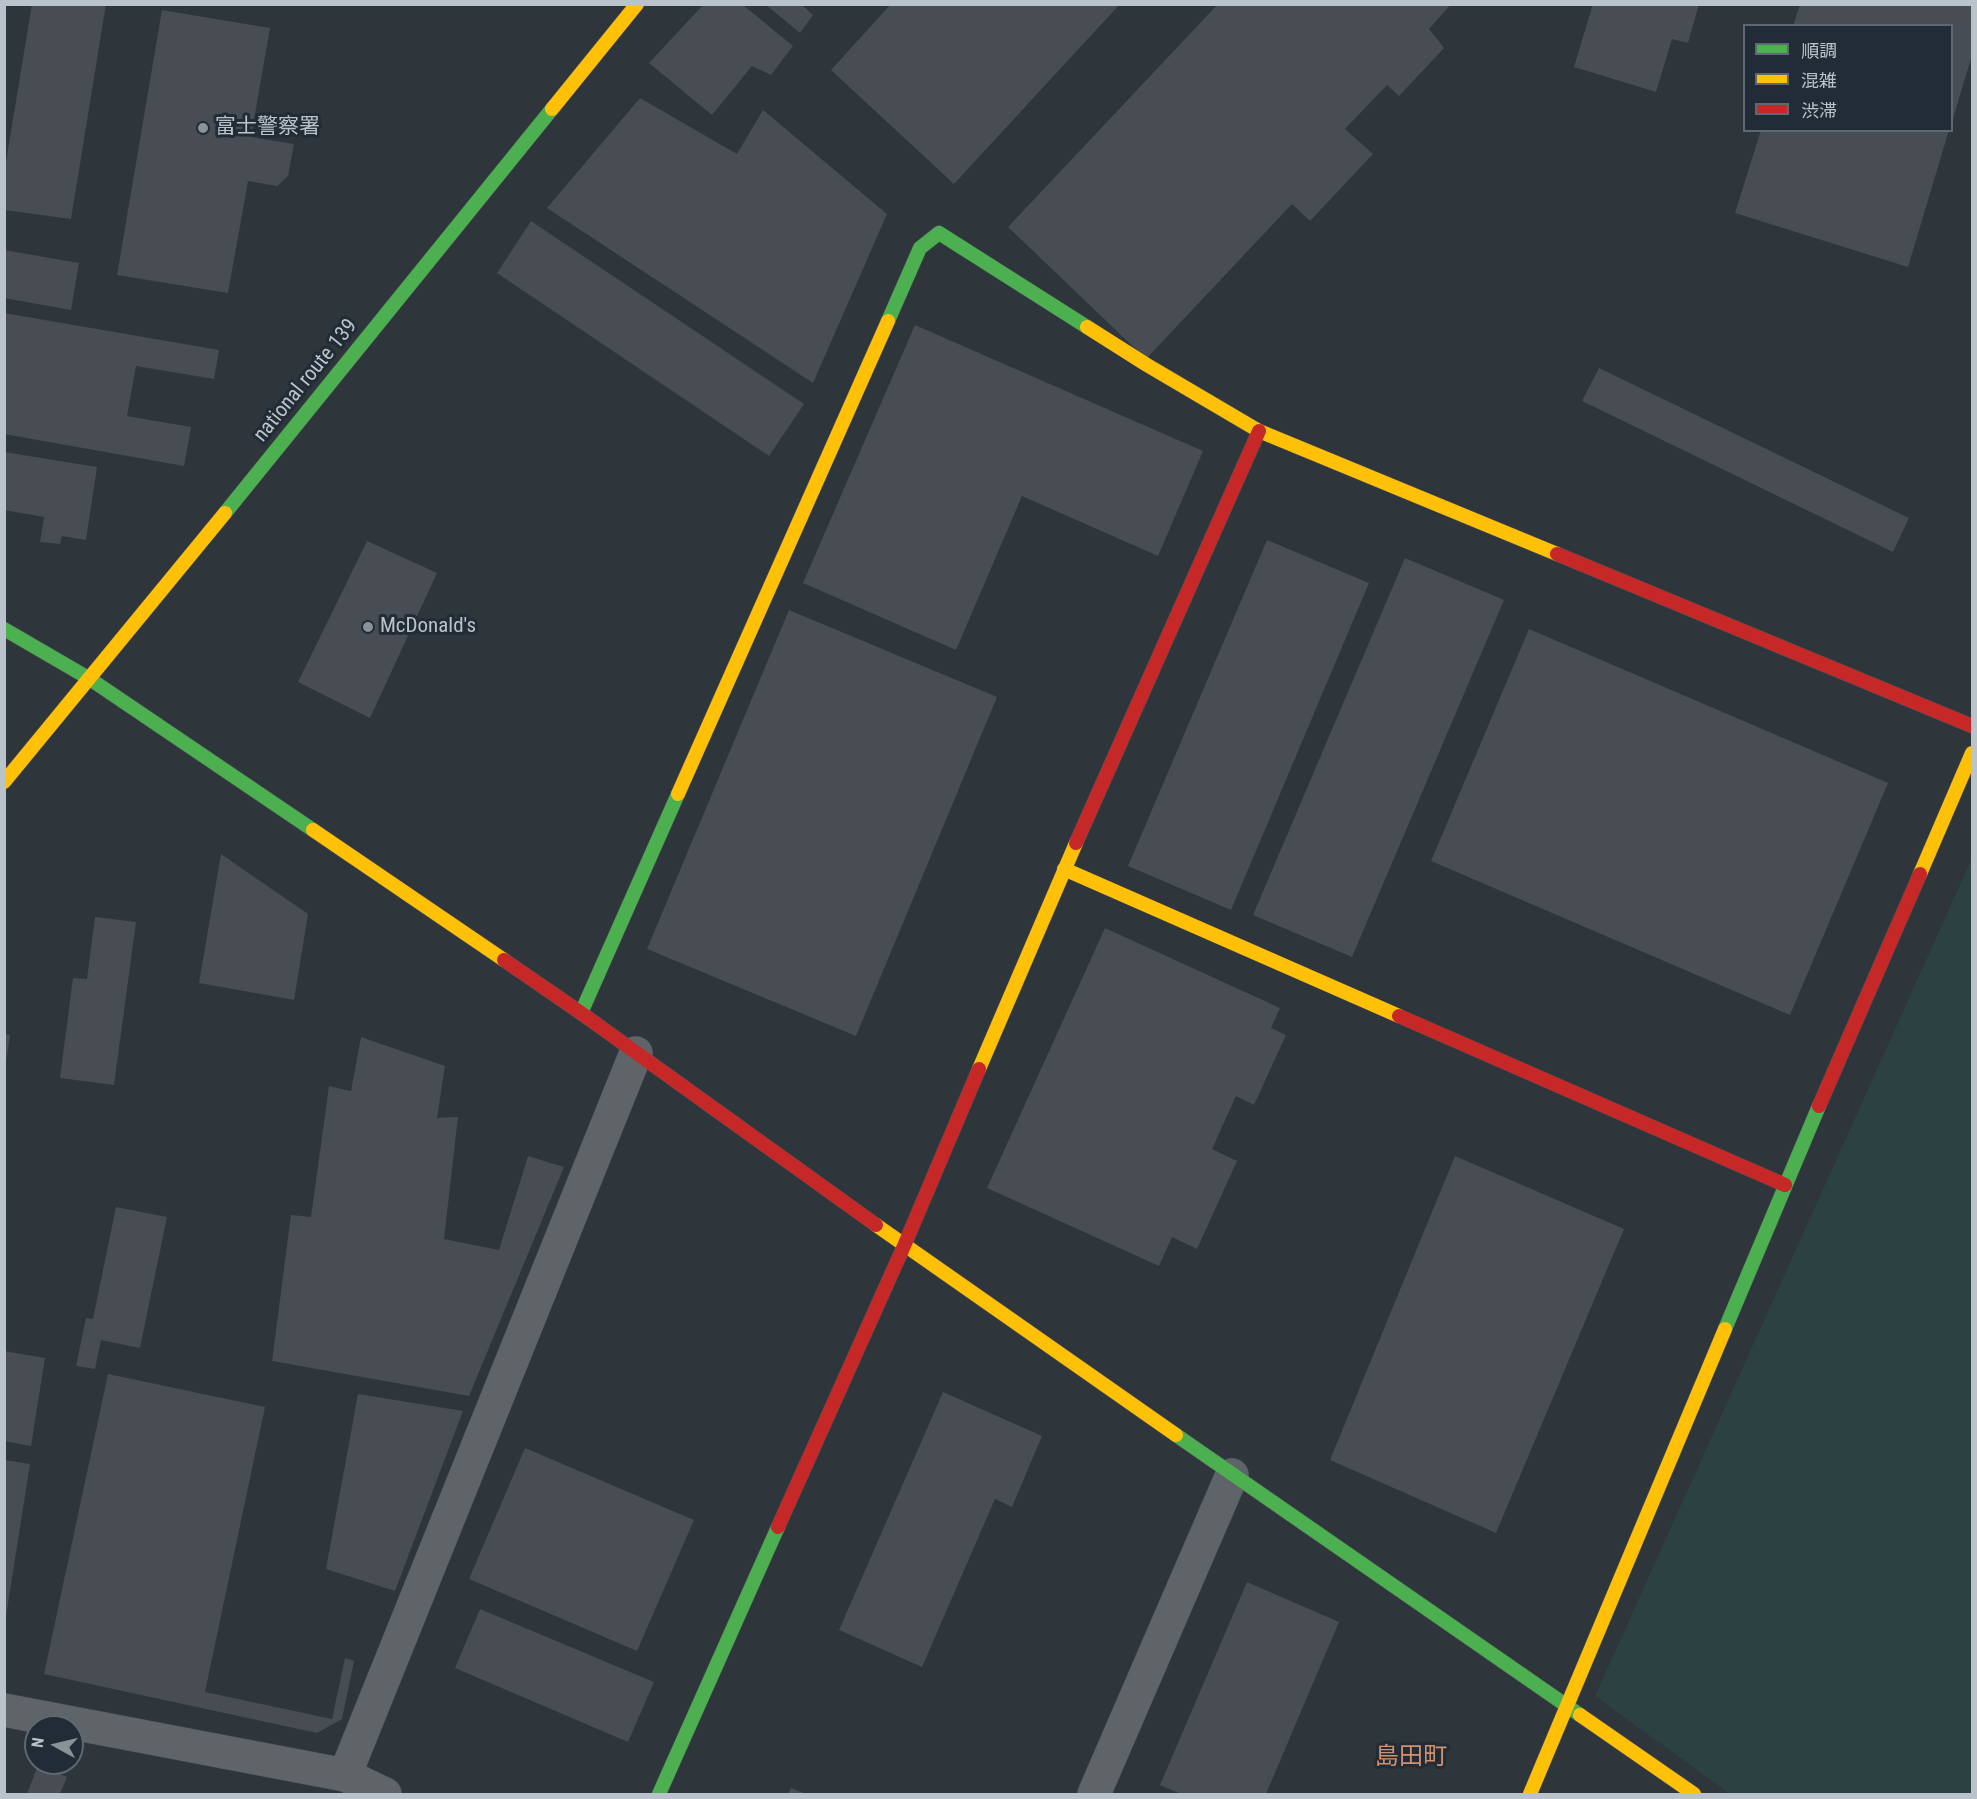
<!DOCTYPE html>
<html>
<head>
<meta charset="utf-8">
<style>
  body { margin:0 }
  #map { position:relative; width:1977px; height:1799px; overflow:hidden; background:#2e353b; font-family:"Roboto Condensed","Noto Sans JP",sans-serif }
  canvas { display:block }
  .frame { position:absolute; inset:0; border:6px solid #bac2cb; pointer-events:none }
  .legend { position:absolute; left:1743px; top:24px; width:210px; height:108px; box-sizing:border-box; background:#212c36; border:2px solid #5e6872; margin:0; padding:8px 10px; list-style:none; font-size:18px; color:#bac2cb }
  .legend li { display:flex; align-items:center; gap:12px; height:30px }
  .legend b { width:30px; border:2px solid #5e6872 }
  .north { position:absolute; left:24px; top:1715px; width:60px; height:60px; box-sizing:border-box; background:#212c36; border:2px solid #5e6872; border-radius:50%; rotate:278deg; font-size:16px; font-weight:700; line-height:24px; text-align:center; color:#bac2cb }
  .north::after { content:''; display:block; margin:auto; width:21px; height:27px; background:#899199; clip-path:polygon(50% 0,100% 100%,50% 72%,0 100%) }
</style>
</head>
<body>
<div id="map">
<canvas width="1977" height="1799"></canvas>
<div class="frame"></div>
<ul class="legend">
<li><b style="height:8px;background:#4caf50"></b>順調</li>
<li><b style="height:8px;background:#ffc107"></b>混雑</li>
<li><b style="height:8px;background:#c62828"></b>渋滞</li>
</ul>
<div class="north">N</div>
</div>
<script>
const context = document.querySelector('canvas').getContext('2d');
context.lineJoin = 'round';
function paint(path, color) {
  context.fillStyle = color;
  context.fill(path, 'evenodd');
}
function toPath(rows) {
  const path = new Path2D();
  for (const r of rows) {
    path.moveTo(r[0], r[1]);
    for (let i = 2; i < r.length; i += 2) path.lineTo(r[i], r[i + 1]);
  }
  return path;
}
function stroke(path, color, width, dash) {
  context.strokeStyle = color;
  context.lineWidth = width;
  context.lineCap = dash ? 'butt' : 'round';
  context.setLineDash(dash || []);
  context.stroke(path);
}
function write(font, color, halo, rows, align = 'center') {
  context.font = font + ' "Roboto Condensed","Noto Sans JP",sans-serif';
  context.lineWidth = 6;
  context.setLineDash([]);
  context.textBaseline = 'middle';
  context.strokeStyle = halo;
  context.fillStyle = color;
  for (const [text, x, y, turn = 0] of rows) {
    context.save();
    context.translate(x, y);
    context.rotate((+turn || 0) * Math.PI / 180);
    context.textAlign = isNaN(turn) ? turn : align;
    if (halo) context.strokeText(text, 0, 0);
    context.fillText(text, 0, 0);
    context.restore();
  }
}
const green = toPath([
  [1972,858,1972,1794,1730,1794,1595,1696]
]);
const building = toPath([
  [32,4,106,4,71,219,4,210,4,174],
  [765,4,801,4,813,15,800,33],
  [891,4,1120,4,954,184,831,70],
  [1218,4,1451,4,1429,29,1444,48,1399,96,1387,85,1345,129,1373,154,1310,221,1292,204,1146,359,1008,227],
  [1593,4,1699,4,1688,43,1672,39,1656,92,1574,67],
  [1800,4,1972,4,1972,55,1952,122,1952,26,1793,26],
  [703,5,743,5,793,46,771,75,752,66,712,115,649,63],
  [162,10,270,28,251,137,294,144,288,176,277,186,248,181,228,293,117,275],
  [640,98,737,154,763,110,887,214,813,383,547,208],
  [1761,130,1949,130,1908,267,1735,213],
  [531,221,804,404,769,456,497,273],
  [4,250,79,263,71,310,4,298],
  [4,313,219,350,214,379,136,366,127,416,191,427,184,466,4,434],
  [915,325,1203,451,1158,556,1022,496,956,650,803,583],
  [1599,368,1909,518,1893,552,1582,401],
  [4,452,97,467,86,540,62,536,60,544,40,542,44,517,4,510],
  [1267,540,1369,583,1231,910,1128,866],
  [367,541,437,573,370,718,298,682],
  [1405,558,1504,600,1352,957,1253,915],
  [789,610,997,697,856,1036,647,949],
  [1529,629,1888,783,1790,1015,1431,861],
  [221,854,308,914,294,1000,199,983],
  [95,917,136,922,114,1085,60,1078,73,978,87,979],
  [1105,928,1280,1008,1271,1028,1286,1035,1254,1105,1236,1096,1212,1149,1237,1161,1197,1249,1172,1237,1159,1266,987,1188],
  [4,1034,10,1035,6,1062,4,1061],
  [361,1037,445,1066,437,1118,458,1117,444,1239,499,1250,528,1156,564,1167,469,1396,272,1361,291,1215,311,1217,329,1086,351,1091],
  [1455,1156,1624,1229,1496,1533,1330,1460],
  [116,1207,167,1217,140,1348,101,1340,95,1369,76,1366,86,1318,93,1319],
  [4,1351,45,1358,31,1446,4,1441],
  [108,1374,265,1407,205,1692,332,1719,345,1658,354,1661,342,1719,317,1733,44,1674],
  [943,1392,1042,1436,1012,1507,995,1499,922,1667,839,1630],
  [358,1394,463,1411,395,1591,326,1569],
  [525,1448,694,1520,637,1651,469,1579],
  [4,1460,30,1464,6,1616,4,1616],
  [1247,1582,1339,1622,1266,1794,1181,1794,1160,1785],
  [480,1609,654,1682,628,1742,455,1668],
  [38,1765,67,1777,60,1794,27,1794],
  [791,1788,806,1794,788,1794]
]);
const street = toPath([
  [4,1710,345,1775,385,1794],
  [345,1775,636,1053],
  [1094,1794,1232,1475]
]);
const fast = toPath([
  [888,321,920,248,939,233,1087,327],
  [225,513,552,109],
  [4,629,90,679,313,830],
  [581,1013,678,794],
  [1725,1329,1819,1106],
  [1176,1435,1580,1715],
  [659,1794,778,1527]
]);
const slow = toPath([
  [552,109,637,4],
  [1087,327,1147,365,1259,431,1557,554],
  [4,782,225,513],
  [678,794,888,321],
  [313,830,504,960],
  [1064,869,1399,1016],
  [1920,874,1972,753],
  [979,1069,1076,843],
  [876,1225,1176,1435],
  [1580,1715,1694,1794],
  [1530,1794,1725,1329]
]);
const jam = toPath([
  [1557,554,1972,726],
  [1076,843,1259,431],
  [504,960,581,1013,876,1225],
  [1399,1016,1785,1185],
  [1819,1106,1920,874],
  [778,1527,904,1246,979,1069]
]);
const markers = [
  [203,128,6,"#899199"],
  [368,627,6,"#899199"]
];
const poiNames = [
  ["富士警察署",215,128],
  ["McDonald's",380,627]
];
const streetNames = [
  ["national route 139",306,381,-51]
];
const quarterNames = [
  ["島田町",1411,1758]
];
paint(green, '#2b4142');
paint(building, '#474d53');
stroke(street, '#4c5156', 34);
stroke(fast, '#4c5156', 15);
stroke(slow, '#4c5156', 15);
stroke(jam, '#4c5156', 15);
stroke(street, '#5f6469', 33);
stroke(fast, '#4caf50', 14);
stroke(slow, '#ffc107', 14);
stroke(jam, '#c62828', 14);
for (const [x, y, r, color] of markers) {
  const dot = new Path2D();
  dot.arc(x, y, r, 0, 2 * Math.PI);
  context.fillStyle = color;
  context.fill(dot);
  stroke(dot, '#212c36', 2);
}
write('21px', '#bac2cb', '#212c36', poiNames, 'left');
write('21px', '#bac2cb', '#212c36', streetNames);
write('24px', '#d09170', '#212c36', quarterNames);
</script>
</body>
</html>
